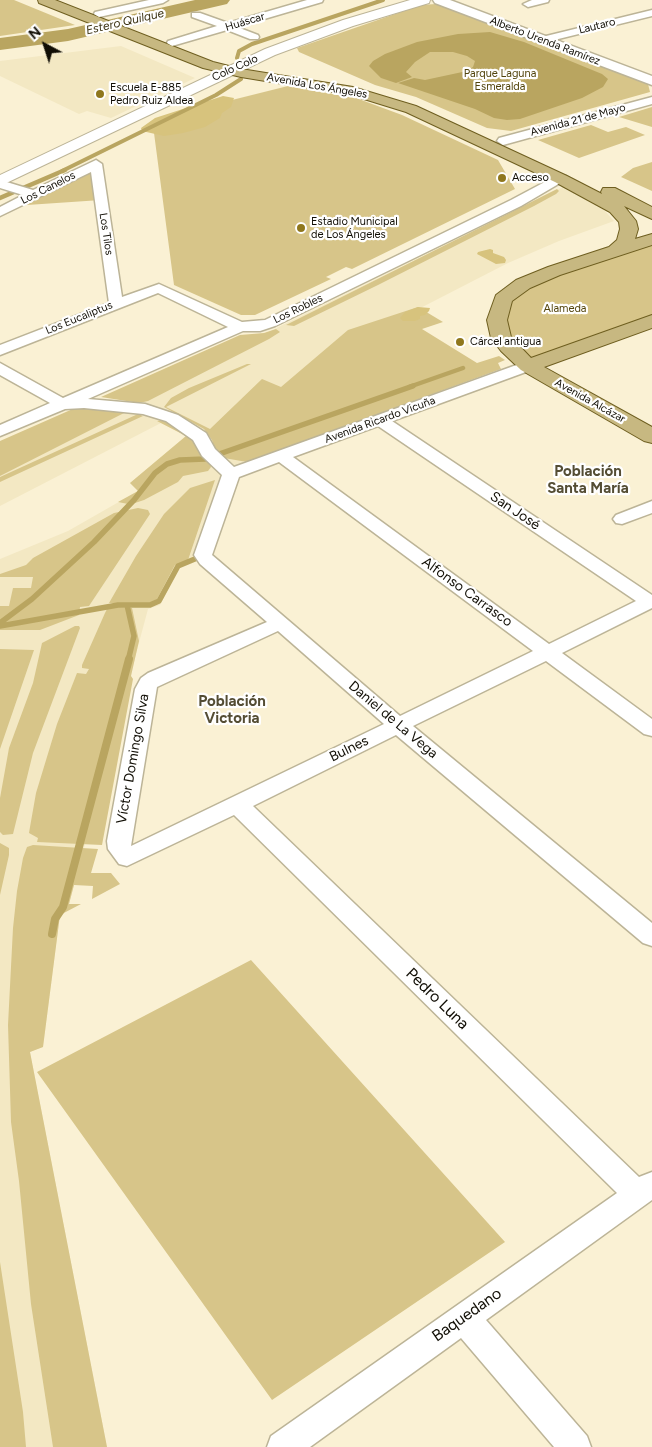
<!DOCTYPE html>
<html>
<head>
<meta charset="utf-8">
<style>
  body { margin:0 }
  #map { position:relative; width:652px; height:1447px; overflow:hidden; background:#faf1d4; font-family:Figtree,sans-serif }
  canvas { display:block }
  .north { position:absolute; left:20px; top:20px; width:50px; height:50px; -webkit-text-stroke:4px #fff; paint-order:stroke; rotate:320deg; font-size:14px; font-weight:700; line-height:20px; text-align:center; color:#100d04 }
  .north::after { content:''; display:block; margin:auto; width:18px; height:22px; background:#100d04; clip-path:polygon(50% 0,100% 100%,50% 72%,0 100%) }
</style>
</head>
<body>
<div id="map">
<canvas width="652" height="1447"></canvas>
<div class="north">N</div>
</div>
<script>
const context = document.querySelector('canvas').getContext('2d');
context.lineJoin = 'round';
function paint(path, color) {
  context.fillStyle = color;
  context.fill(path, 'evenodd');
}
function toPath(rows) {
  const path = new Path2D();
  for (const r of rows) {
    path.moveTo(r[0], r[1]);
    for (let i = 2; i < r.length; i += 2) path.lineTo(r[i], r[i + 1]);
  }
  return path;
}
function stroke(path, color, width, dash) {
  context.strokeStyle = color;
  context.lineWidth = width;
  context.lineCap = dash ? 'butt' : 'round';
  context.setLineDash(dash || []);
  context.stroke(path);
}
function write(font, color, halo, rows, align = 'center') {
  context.font = font + ' Figtree,sans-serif';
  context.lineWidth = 4.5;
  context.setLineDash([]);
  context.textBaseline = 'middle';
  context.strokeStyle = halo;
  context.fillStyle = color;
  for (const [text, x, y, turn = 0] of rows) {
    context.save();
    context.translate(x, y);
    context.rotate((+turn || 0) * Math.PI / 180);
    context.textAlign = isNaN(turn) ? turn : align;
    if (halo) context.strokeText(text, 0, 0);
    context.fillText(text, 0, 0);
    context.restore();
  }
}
const built = toPath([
  [121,46,195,78,111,118,87,111,79,114,0,76,0,61],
  [563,187,604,210,614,221,559,241,508,263,401,318,250,450,215,509,190,563,179,568,160,605,148,609,69,904,60,915,43,1047,30,1052,107,1447,0,1447,0,559,68,531,138,491,130,483,186,436,161,423,0,506,0,464]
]);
const green = toPath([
  [0,0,14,0,75,25,0,36],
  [436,4,648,84,650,92,511,131,487,128,416,97,375,85,299,52,297,48,421,5],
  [288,86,356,98,402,115,498,160,515,189,352,269,346,267,326,277,331,279,255,315,241,315,174,285,154,133,212,105],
  [652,107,652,127,619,117],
  [591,125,608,132,626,127,645,135,579,158,538,140],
  [652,162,652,191,621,177,633,168],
  [96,169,101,200,27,205,27,203],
  [557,189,559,191,556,194,534,206,378,285,294,326,286,325],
  [652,242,652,316,532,360,507,334,504,313,517,292,526,286],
  [418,307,443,322,422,329,477,363,499,356,505,360,498,363,501,369,247,462,224,458,215,450,212,440,204,429,164,407,171,398,189,388,247,364,251,364,166,407,210,429,262,379,281,387,348,330],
  [276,329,280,332,269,339,148,401,139,403,101,397,240,335,264,333],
  [75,408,126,412,0,476,0,441],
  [138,414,143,416,0,482,0,477],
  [163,420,168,420,193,438,210,463,211,467,208,471,183,476,178,482,144,500,135,503,130,502,128,504,118,502,138,491,130,483,186,436,157,421],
  [215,480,188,560,175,565,157,599,148,604,109,603,136,556,164,514,190,488],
  [138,508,148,510,150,514,89,606,80,607,79,615,40,630,0,630,0,606,9,606,13,588,31,588,33,577,0,577,0,574,26,565,33,558,114,513],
  [119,607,132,608,139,641,131,676,133,679,102,845,37,842,38,838,29,833,30,827,36,793,57,724,77,673,86,674,89,669,82,668,82,665,105,613,107,609],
  [75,626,79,626,80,628,33,753,13,834,3,835,0,832,0,798,9,748,33,683,42,643],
  [0,649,34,650,0,749],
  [0,843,9,848,9,855,0,895],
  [33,845,98,849,91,873,111,873,120,884,92,899,93,886,74,885,69,904,81,904,60,915,43,1047,30,1052,107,1447,53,1447,31,1304,19,1181,11,1122,8,1025,13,928,17,891,23,858,27,847],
  [251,960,505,1242,272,1400,37,1072],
  [0,1262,23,1412,26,1447,0,1447]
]);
const forest = toPath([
  [223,96,234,98,231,107,222,113,220,118,205,127,183,133,164,136,142,131,141,128,155,118],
  [490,249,493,250,493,253,504,257,506,260,505,263,496,264,477,254,478,252],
  [418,307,430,308,429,311,425,315,420,316,420,319,415,321,403,321,400,318,405,312]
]);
const water = toPath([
  [490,32,524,42,602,74,608,79,603,87,582,98,520,119,507,120,494,118,475,109,398,83,414,78,425,80,467,71,473,67,475,61,467,56,453,52,430,52,415,62,406,72,412,77,396,83,381,78,369,66,373,61,385,54,417,42,458,34]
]);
const streamFar3 = toPath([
  [203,0,208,2],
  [237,58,239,51,252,44,383,0],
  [62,171,216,95,241,79]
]);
const streamFar2 = toPath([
  [0,198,65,170],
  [409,387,463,368]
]);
const streamFar1 = toPath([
  [127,605,134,636,128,661],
  [0,623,32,599,94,542,134,500,155,473,167,464,180,460,205,459,413,386],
  [0,626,118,605,150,605,159,601,178,566,202,556]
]);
const stream = toPath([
  [52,934,55,919,63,907,129,659]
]);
const river = toPath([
  [195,0,230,0,227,4,68,41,0,50,0,38,68,29,195,0]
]);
const minor = toPath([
  [149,0,168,0,163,3,99,17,94,14,95,12,149,0],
  [307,0,323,0,322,2,237,27,258,35,259,37,258,39,250,39,227,30,172,46,167,43,168,41,217,26,192,17,192,13,200,13,228,23,307,0],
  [532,0,549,0,548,2,528,7,523,4,532,0],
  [652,10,652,16,542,43,537,40,538,38,652,10],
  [652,97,652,104,503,145,497,141,499,138,652,97],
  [96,160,102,164,122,297,159,284,242,322,265,320,511,200,556,176,566,176,567,179,521,206,275,326,260,331,243,331,88,399,145,404,178,415,206,433,215,449,234,467,522,363,534,363,536,366,534,369,392,421,652,595,652,608,562,653,652,719,652,736,644,734,546,661,413,726,652,923,652,946,643,943,396,735,253,806,639,1177,652,1172,652,1200,486,1320,587,1436,591,1447,554,1447,461,1338,310,1447,267,1447,271,1436,617,1193,234,815,127,866,119,864,108,849,107,841,135,689,141,678,148,673,267,622,200,564,194,555,222,475,202,456,193,440,166,421,143,414,84,408,65,409,0,436,0,425,50,403,0,375,0,363,63,398,228,327,158,293,0,355,0,345,109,303,91,172,0,216,0,207,23,195,0,188,0,180,33,190,96,160],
  [378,426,636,601,549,644,293,457,378,426],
  [279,462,533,651,400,716,212,555,239,477,279,462],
  [278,631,384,724,131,846,157,687,278,631],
  [652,501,652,513,622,524,616,523,613,519,616,515,652,501]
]);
const tertiary = toPath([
  [433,0,450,0,652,76,652,85,435,3,433,0]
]);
const secondary = toPath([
  [410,0,430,0,429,3,353,26,275,55,0,186,0,175,265,49,343,20,410,0]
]);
const primary = toPath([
  [38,0,55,0,213,62,241,69,353,87,416,106,567,176,602,194,601,192,603,188,615,188,652,207,652,219,624,206,636,221,638,229,635,239,652,234,652,245,560,275,530,288,512,301,507,320,511,337,531,358,652,315,652,328,544,367,652,427,652,443,644,441,521,370,501,351,491,338,487,320,496,295,516,280,548,267,609,247,617,240,620,229,619,222,610,212,555,182,406,112,351,95,241,77,203,68,39,3,38,0]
]);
const markers = [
  [100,94,5,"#8f771d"],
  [502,178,5,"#8f771d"],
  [301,228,5,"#8f771d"],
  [460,342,5,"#8f771d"]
];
const farStreetnames = [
  ["Huáscar",245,22,-17],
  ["Lautaro",597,26,-14],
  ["Alberto Urenda Ramírez",545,41,21],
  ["Colo Colo",235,68,-24],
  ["Avenida Los Ángeles",317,86,10],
  ["Avenida 21 de Mayo",578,120,-15],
  ["Los Canelos",48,188,-27],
  ["Los Tilos",106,234,81],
  ["Los Robles",298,309,-26],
  ["Los Eucaliptus",79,318,-22],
  ["Avenida Alcázar",590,401,29],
  ["Avenida Ricardo Vicuña",380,420,-20]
];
const farParknames = [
  ["Parque Laguna",500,74],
  ["Esmeralda",500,87],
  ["Alameda",565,309]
];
const farPoinames = [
  ["Escuela E-885",110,88],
  ["Pedro Ruiz Aldea",110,101],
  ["Acceso",512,178],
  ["Estadio Municipal",311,222],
  ["de Los Ángeles",311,235],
  ["Cárcel antigua",470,342]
];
const farWaternames = [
  ["Estero Quilque",125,22,-13]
];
const streetNames = [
  ["San José",515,511,34],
  ["Alfonso Carrasco",467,592,36],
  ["Daniel de La Vega",393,720,40],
  ["Bulnes",349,749,-26],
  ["Víctor Domingo Silva",133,759,-80]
];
const neighbourhoodNames = [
  ["Población",588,472],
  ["Santa María",588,489],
  ["Población",232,702],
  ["Victoria",232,719]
];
const nearStreetnames = [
  ["Pedro Luna",437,999,44],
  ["Baquedano",467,1315,-35]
];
paint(built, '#f3e8c3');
paint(green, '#d7c589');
paint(forest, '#d7c37d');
paint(water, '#b9a560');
stroke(streamFar3, '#b9a560', 4);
stroke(streamFar2, '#b9a560', 4.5);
stroke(streamFar1, '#b9a560', 5.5);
stroke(stream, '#b9a560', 8);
paint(river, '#b9a560');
stroke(minor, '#bcb497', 3);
stroke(tertiary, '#bcb497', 3);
stroke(secondary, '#bcb497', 2);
stroke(primary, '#6e5e1f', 2);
paint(minor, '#fff');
paint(tertiary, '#fff');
paint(secondary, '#fff');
paint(primary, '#c7b881');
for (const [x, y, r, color] of markers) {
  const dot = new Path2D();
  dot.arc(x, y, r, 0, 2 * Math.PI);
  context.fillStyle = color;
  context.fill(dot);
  stroke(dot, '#fff', 2);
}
write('11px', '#100d04', '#fff', farStreetnames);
write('11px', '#52440c', '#fff', farParknames);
write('11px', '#100d04', '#fff', farPoinames, 'left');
write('italic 12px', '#3c3314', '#fff', farWaternames);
write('14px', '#100d04', '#fff', streetNames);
write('bold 15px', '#544d34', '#fff', neighbourhoodNames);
write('16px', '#100d04', '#fff', nearStreetnames);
</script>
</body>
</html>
